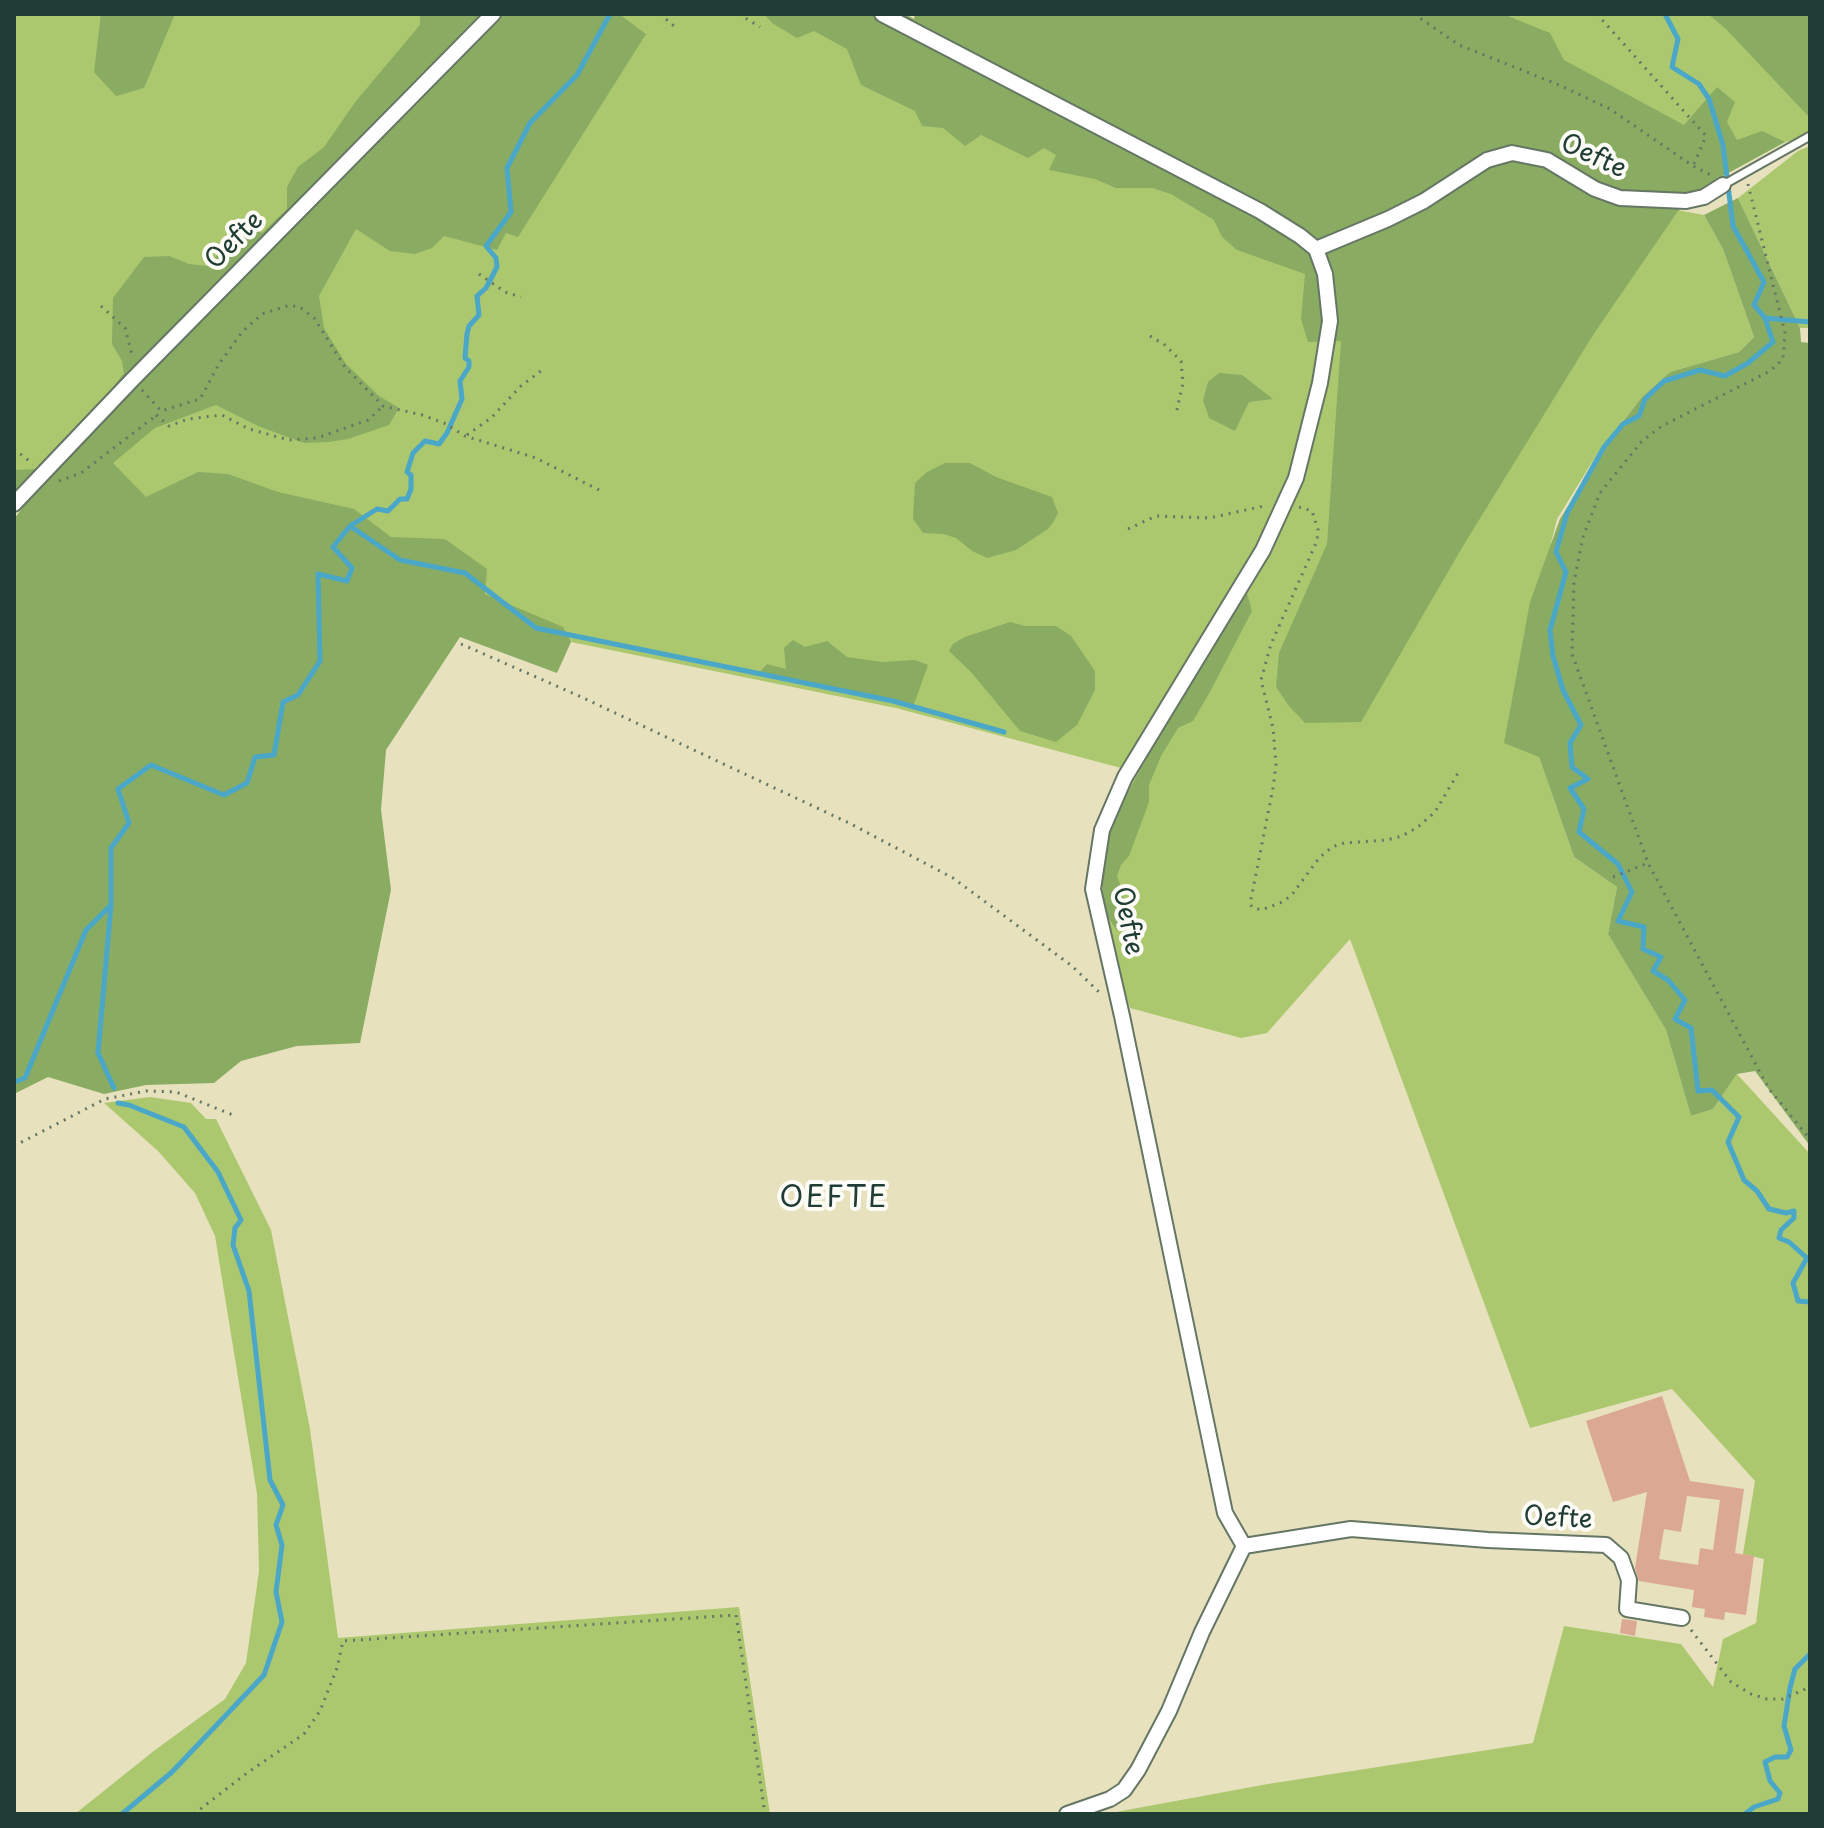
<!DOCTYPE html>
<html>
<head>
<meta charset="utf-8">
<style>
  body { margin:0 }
  #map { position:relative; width:1824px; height:1828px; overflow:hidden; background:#e7e1be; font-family:"Playpen Sans",sans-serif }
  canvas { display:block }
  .frame { position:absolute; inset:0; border:16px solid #1f3d34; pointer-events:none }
</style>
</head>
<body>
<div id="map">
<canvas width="1824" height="1828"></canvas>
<div class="frame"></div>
</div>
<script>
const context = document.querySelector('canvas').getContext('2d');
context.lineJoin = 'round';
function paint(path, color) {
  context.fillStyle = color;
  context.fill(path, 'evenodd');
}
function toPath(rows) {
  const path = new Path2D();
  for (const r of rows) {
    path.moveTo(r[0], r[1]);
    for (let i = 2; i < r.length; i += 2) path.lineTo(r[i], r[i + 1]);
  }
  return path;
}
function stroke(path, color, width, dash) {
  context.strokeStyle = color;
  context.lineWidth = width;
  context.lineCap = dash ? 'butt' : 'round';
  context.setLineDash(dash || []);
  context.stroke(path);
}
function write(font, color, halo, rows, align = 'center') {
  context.font = font + ' "Playpen Sans",sans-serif';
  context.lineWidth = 8;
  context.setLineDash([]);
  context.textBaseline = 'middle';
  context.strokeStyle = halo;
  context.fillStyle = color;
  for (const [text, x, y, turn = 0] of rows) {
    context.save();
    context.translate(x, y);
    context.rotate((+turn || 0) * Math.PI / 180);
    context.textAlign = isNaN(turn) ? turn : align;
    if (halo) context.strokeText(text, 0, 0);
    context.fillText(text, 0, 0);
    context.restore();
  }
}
const green = toPath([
  [14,14,482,14,14,492],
  [502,14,862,14,1309,269,1322,321,1312,394,1291,472,1259,542,1121,768,896,708,571,642,43,482],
  [1435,14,1784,14,1810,52,1810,137,1785,142,1719,178],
  [1810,146,1810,328,1800,328,1738,198,1798,151],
  [1661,207,1704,215,1723,249,1754,337,1739,352,1670,372,1642,397,1599,451,1557,519,1551,543,1553,558,1539,757,1574,857,1617,887,1608,934,1666,1030,1691,1116,1713,1109,1737,1074,1810,1154,1810,1814,1105,1814,1268,1784,1533,1743,1564,1626,1681,1644,1713,1687,1723,1639,1756,1623,1764,1559,1743,1554,1755,1481,1672,1389,1530,1428,1350,939,1267,1033,1241,1038,1130,1008,1107,935,1099,886,1101,854,1119,800,1301,479,1315,433,1331,364,1348,249],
  [150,1097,191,1103,206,1119,216,1119,271,1230,310,1429,338,1638,739,1607,770,1814,75,1814,155,1750,225,1699,246,1663,259,1571,257,1494,215,1236,195,1193,158,1151,104,1103]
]);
const forest = toPath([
  [101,14,175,14,144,88,116,96,94,72],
  [420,14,619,14,646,34,518,237,506,233,497,250,444,236,432,248,415,254,390,251,356,229,319,296,324,328,346,364,379,396,399,408,389,425,348,439,329,442,304,443,258,426,216,405,155,428,113,463,146,497,198,472,228,474,278,492,354,509,391,537,445,539,487,569,485,594,563,627,571,642,557,673,460,637,386,750,381,810,391,890,360,1043,297,1046,241,1061,214,1083,146,1085,104,1094,48,1077,14,1094,14,519,124,373,122,361,112,344,113,298,144,257,169,256,189,264,207,266,227,244,250,229,262,233,287,209,287,187,298,167,324,147,356,101,420,25],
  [764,14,905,14,914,19,915,14,1503,14,1550,33,1564,60,1684,125,1717,87,1735,102,1727,122,1737,140,1762,131,1785,142,1719,178,1678,211,1593,335,1463,546,1361,722,1305,723,1289,706,1276,687,1279,653,1327,544,1341,341,1308,342,1301,319,1305,274,1237,250,1222,237,1214,220,1171,194,1152,188,1116,188,1095,179,1049,170,1056,155,1044,148,1028,158,981,135,965,146,943,128,922,126,915,111,861,85,847,49,814,31,797,38,772,23],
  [1708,14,1810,14,1810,118,1726,29],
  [1738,198,1800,328,1801,342,1810,343,1810,1146,1755,1071,1737,1074,1713,1109,1691,1116,1666,1030,1608,934,1617,887,1574,857,1539,757,1504,743,1530,602,1560,519,1613,434,1642,397,1670,372,1739,352,1754,337,1723,249,1704,215],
  [1219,373,1242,375,1273,399,1249,402,1235,431,1209,418,1203,400,1208,382],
  [945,463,970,463,996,477,1052,497,1058,513,1054,521,1048,529,1016,550,987,558,972,551,956,538,943,534,923,533,913,519,915,483,927,472],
  [36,469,14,492,14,470],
  [1246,590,1252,611,1211,690,1193,721,1178,728,1161,756,1149,785,1149,802,1129,856,1121,865,1117,876,1123,891,1124,920,1117,931,1105,912,1101,875,1105,846,1116,814,1192,676],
  [1010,622,1025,626,1056,626,1071,636,1095,671,1095,690,1077,725,1056,742,1020,731,971,672,949,651,953,644,965,637],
  [793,640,805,647,827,641,847,657,882,662,915,660,928,665,913,707,758,674,767,664,786,669,784,648]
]);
const stream = toPath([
  [1665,14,1678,39,1672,67,1699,84,1709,99,1723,145,1733,226,1764,282,1754,305,1765,318,1773,342,1748,363,1725,376,1700,370,1664,381,1645,399,1639,416,1623,424,1604,447,1567,513,1556,552,1566,572,1550,630,1553,656,1563,690,1581,725,1570,743,1572,767,1588,779,1570,788,1584,809,1579,832,1618,864,1632,892,1618,921,1644,927,1643,949,1661,957,1653,971,1668,980,1685,1000,1675,1019,1691,1028,1698,1091,1712,1090,1739,1117,1728,1142,1744,1180,1757,1191,1769,1209,1786,1213,1794,1211,1794,1218,1781,1230,1779,1238,1789,1242,1807,1258,1793,1283,1798,1301,1810,1302],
  [1765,318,1810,322],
  [350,526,400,560,465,573,536,628,893,701,1004,732],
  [111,905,98,1053,114,1088],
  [14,1082,25,1078,86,930,111,905,111,848,129,823,118,789,151,765,224,795,247,783,255,757,274,755,283,702,298,695,320,661,318,574,347,581,352,568,333,547,350,526,377,509,388,511,400,499,407,499,411,489,411,475,407,472,413,453,425,441,439,444,447,433,462,399,460,381,469,367,469,361,465,358,467,334,469,326,479,315,477,296,486,288,497,267,496,258,486,246,511,212,507,168,530,123,577,75,610,14],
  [118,1103,129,1105,184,1127,218,1172,241,1220,235,1228,233,1245,249,1291,270,1480,283,1505,276,1525,282,1545,276,1592,282,1622,264,1675,172,1772,122,1814],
  [1745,1814,1754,1807,1778,1799,1780,1793,1770,1781,1765,1762,1775,1757,1787,1757,1791,1750,1784,1726,1790,1688,1795,1669,1810,1654]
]);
const building = toPath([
  [1662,1396,1690,1481,1744,1489,1735,1553,1754,1556,1746,1615,1725,1612,1724,1620,1704,1617,1705,1609,1692,1607,1694,1590,1639,1581,1635,1568,1647,1492,1613,1502,1586,1421],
  [1687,1496,1720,1500,1713,1550,1700,1548,1698,1565,1659,1559,1664,1529,1681,1532],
  [1622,1619,1637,1621,1635,1636,1620,1633]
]);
const path = toPath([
  [660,14,675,27],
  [739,14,760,27],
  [1414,14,1459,45,1557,84,1610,109,1693,166,1711,175],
  [1597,14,1706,136,1693,166],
  [1748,184,1785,333,1783,359,1770,371,1662,426,1642,441,1600,493,1583,537,1574,582,1572,654,1648,863,1769,1089,1810,1139],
  [479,274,505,292,521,297],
  [101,306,125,328,132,355],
  [1150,336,1165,345,1181,361,1183,383,1176,414],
  [142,390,161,411,200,399,219,364,242,332,262,314,290,305,301,308,314,318,345,367,383,406,422,415,444,423,465,436,536,458,603,492],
  [156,415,169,426,188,419,222,415,249,429,289,440,317,438,368,420,383,406],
  [467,435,491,418,521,386,542,370],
  [14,449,33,464],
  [59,481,81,473,158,414],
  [1299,507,1312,511,1318,530,1317,541,1271,644,1261,680,1273,728,1276,764,1273,788,1250,904,1252,907,1261,910,1280,903,1291,896,1319,858,1332,847,1344,843,1387,840,1402,836,1418,827,1435,812,1458,773],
  [1128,529,1156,516,1209,518,1264,506],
  [461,644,577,695,849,823,953,878,1072,966,1100,993],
  [1613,877,1648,863],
  [14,1146,105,1099,146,1091,176,1092,233,1115],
  [1691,1630,1731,1682,1751,1694,1767,1699,1783,1699,1810,1687],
  [194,1814,247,1773,304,1734,320,1711,337,1668,343,1641,736,1615,765,1814]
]);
const service = toPath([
  [1723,185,1810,136]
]);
const minor = toPath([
  [882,14,1260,211,1300,236,1316,249,1325,274,1330,321,1320,383,1296,478,1263,550,1125,777,1102,830,1093,889,1122,1016,1225,1513,1244,1546],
  [1316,249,1388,219,1424,201,1487,160,1512,153,1547,160,1595,189,1620,198,1686,201,1704,197,1723,185],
  [14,504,132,380,493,14],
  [1244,1546,1351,1529,1488,1540,1606,1545,1621,1558,1629,1580,1627,1609,1682,1618],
  [1067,1814,1110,1799,1124,1790,1138,1770,1169,1711,1202,1632,1244,1546]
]);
const streetNames = [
  ["Oefte",1593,157,25],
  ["Oefte",235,241,-45],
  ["Oefte",1127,921,79],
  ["Oefte",1558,1519,3]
];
const quarterNames = [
  ["OEFTE",834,1199]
];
paint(green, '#acc86f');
paint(forest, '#89ac62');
stroke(stream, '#4aa7c8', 5);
paint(building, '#dba894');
stroke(service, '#657664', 11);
stroke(minor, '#657664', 18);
stroke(path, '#657664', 3, [2, 6]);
stroke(service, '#fff', 7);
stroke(minor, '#fff', 14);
write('26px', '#1f3d34', '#fdfcf7', streetNames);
context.letterSpacing = '2px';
write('30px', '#1f3d34', '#fdfcf7', quarterNames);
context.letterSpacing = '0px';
</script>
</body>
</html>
